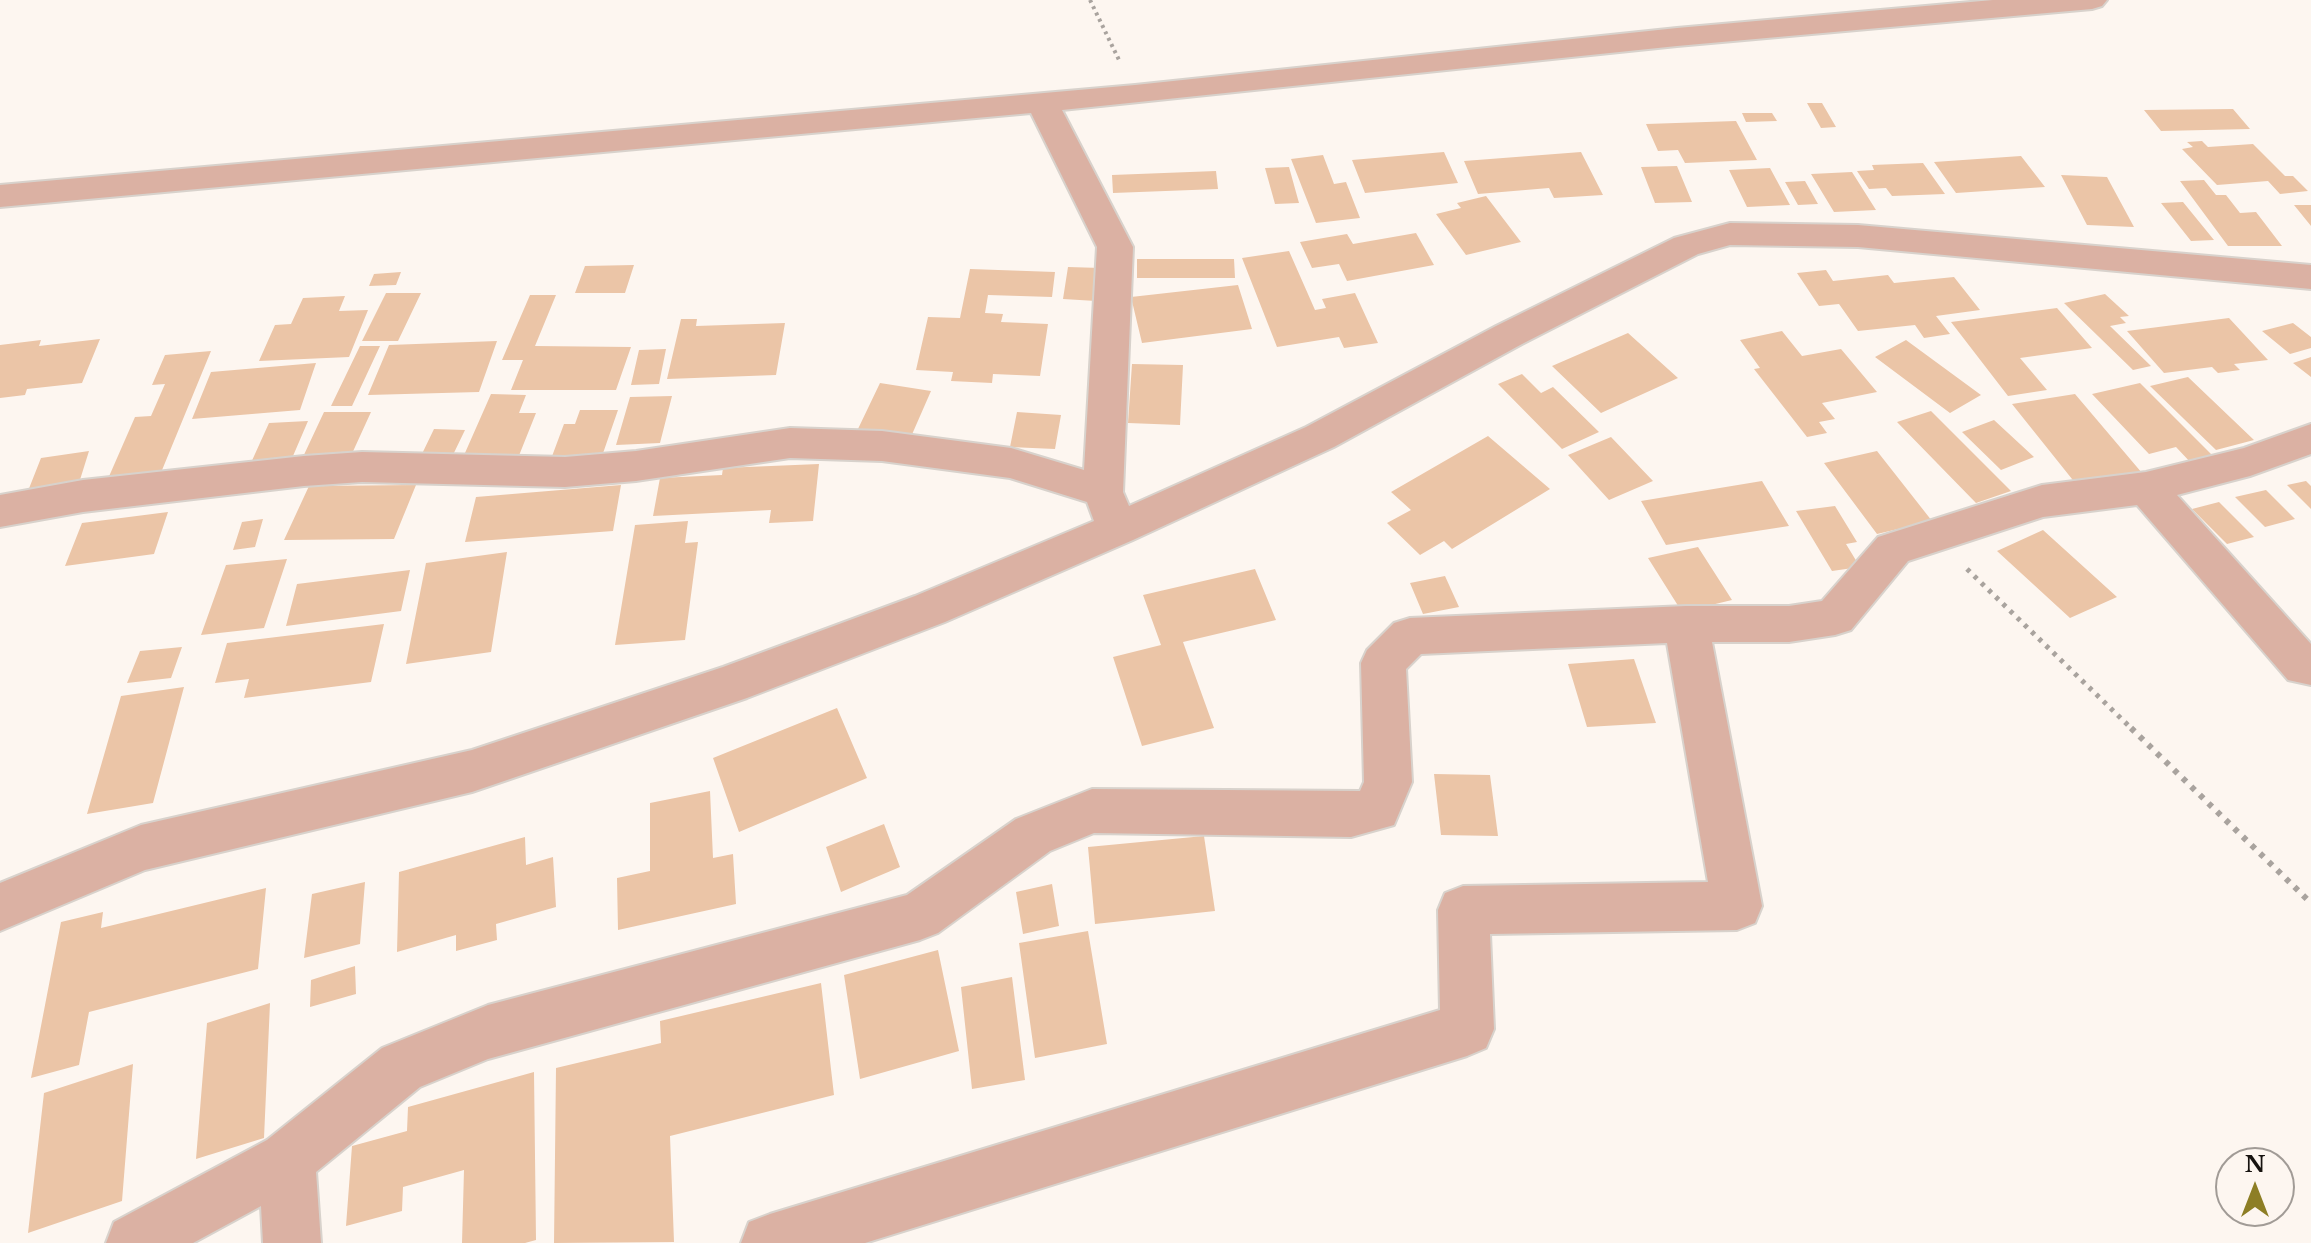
<!DOCTYPE html>
<html>
<head>
<meta charset="utf-8">
<style>
  body { margin:0 }
  #map { position:relative; width:2311px; height:1243px; overflow:hidden; background:#fdf6f0; font-family:"Libre Baskerville",serif }
  canvas { display:block }
  .north { position:absolute; left:2215px; top:1147px; width:80px; height:80px; box-sizing:border-box; background:#fdf6f0; border:2px solid #a19b96; border-radius:50%; rotate:0deg; font-size:22px; font-weight:700; line-height:32px; text-align:center; color:#171310 }
  .north::after { content:''; display:block; margin:auto; width:28px; height:36px; background:#8d7e25; clip-path:polygon(50% 0,100% 100%,50% 72%,0 100%) }
</style>
</head>
<body>
<div id="map">
<canvas width="2311" height="1243"></canvas>
<div class="north">N</div>
</div>
<script>
const context = document.querySelector('canvas').getContext('2d');
context.lineJoin = 'round';
function paint(path, color) {
  context.fillStyle = color;
  context.fill(path, 'evenodd');
}
function toPath(rows) {
  const path = new Path2D();
  for (const r of rows) {
    path.moveTo(r[0], r[1]);
    for (let i = 2; i < r.length; i += 2) path.lineTo(r[i], r[i + 1]);
  }
  return path;
}
function stroke(path, color, width, dash) {
  context.strokeStyle = color;
  context.lineWidth = width;
  context.lineCap = dash ? 'butt' : 'round';
  context.setLineDash(dash || []);
  context.stroke(path);
}
const building = toPath([
  [1807,103,1822,103,1836,127,1821,128],
  [2233,109,2250,129,2161,131,2144,110],
  [1742,113,1772,113,1777,121,1746,122],
  [1736,121,1757,160,1685,163,1678,150,1658,151,1646,124],
  [2202,141,2208,147,2253,144,2285,176,2293,176,2308,191,2280,194,2268,181,2217,185,2182,149,2193,147,2187,142],
  [1444,152,1458,183,1365,193,1352,160],
  [1581,152,1603,195,1554,198,1549,188,1478,194,1464,161],
  [1323,155,1334,184,1346,182,1360,218,1316,223,1291,159],
  [2021,156,2045,187,1956,193,1934,162],
  [1923,163,1945,194,1892,196,1886,188,1869,189,1857,171,1874,170,1872,165],
  [1677,166,1692,202,1655,203,1641,167],
  [1289,167,1299,203,1275,204,1265,168],
  [1770,168,1790,205,1747,207,1729,170],
  [1216,171,1218,189,1113,193,1112,175],
  [1852,172,1876,210,1834,212,1811,174],
  [2061,175,2107,177,2134,227,2087,225],
  [2204,180,2216,195,2226,195,2240,213,2256,212,2282,246,2228,246,2180,181],
  [1805,181,1818,204,1798,205,1785,182],
  [1486,196,1521,242,1466,255,1436,214,1461,208,1457,203],
  [2183,202,2214,240,2191,241,2161,203],
  [2294,205,2311,205,2311,226],
  [1416,233,1434,265,1347,281,1339,264,1312,268,1300,242,1347,234,1353,244],
  [1289,251,1315,310,1326,308,1322,299,1355,293,1378,343,1344,348,1339,337,1277,347,1242,258],
  [1137,259,1234,259,1235,278,1137,278],
  [634,265,625,293,575,293,585,266],
  [1068,267,1101,268,1096,301,1063,299],
  [970,269,1055,272,1052,297,988,295,985,313,1003,314,1001,322,1048,324,1040,376,993,374,992,383,951,381,953,372,916,370,928,317,960,318],
  [1826,270,1833,281,1888,275,1894,283,1954,277,1980,310,1936,316,1950,334,1924,338,1915,325,1858,331,1839,304,1819,306,1797,273],
  [401,272,396,285,369,286,374,274],
  [1238,285,1252,329,1142,343,1131,297],
  [386,293,421,293,398,341,362,341],
  [2105,294,2129,316,2120,317,2126,323,2110,326,2151,366,2133,370,2064,303],
  [530,295,556,295,535,346,631,347,616,390,511,390,523,360,502,360],
  [345,296,339,311,368,310,349,357,259,361,275,325,291,324,303,298],
  [2057,308,2092,348,2020,358,2047,390,2008,396,1951,322],
  [2229,318,2268,360,2234,364,2240,370,2218,373,2212,367,2164,373,2127,331],
  [681,319,697,319,696,326,785,323,776,375,667,379],
  [2293,323,2311,337,2311,348,2290,354,2262,331],
  [1782,331,1802,356,1841,349,1877,392,1822,403,1835,419,1819,422,1827,433,1807,437,1754,369,1760,368,1740,340],
  [1628,333,1678,378,1601,413,1552,366],
  [100,339,82,383,27,389,25,395,0,398,0,345,41,340,39,346],
  [1906,340,1981,395,1950,413,1875,357],
  [497,341,479,392,368,395,389,345],
  [360,346,380,346,352,406,331,406],
  [666,349,659,384,631,385,639,350],
  [211,351,160,475,107,481,135,417,151,416,165,384,152,385,165,355],
  [2311,357,2311,377,2293,363],
  [316,363,300,410,192,419,211,372],
  [1132,364,1183,365,1180,425,1128,423],
  [1522,374,1541,393,1553,387,1599,432,1562,449,1498,384],
  [2188,377,2254,440,2216,450,2150,386],
  [880,383,931,391,910,439,857,431],
  [2140,383,2216,459,2192,464,2176,447,2149,454,2092,394],
  [491,394,526,395,519,413,536,413,516,463,461,462],
  [2075,394,2142,473,2076,484,2012,404],
  [672,396,660,443,616,445,630,397],
  [580,410,618,410,601,459,551,459,564,424,575,424],
  [1931,411,2011,491,1976,503,1897,422],
  [324,412,371,412,350,458,302,459],
  [1017,412,1061,415,1055,449,1010,447],
  [1994,420,2034,457,2001,470,1962,432],
  [308,421,290,463,250,465,269,423],
  [434,429,465,430,451,459,420,458],
  [1488,436,1550,489,1452,549,1444,541,1420,555,1387,523,1411,510,1391,492],
  [1611,437,1653,481,1609,500,1568,455],
  [89,451,79,483,28,491,41,458],
  [1877,451,1932,521,1877,534,1824,463],
  [819,464,813,521,769,523,771,510,653,516,660,478,722,475,723,468],
  [1762,481,1789,526,1666,545,1641,501],
  [2306,481,2311,486,2311,509,2287,485],
  [416,485,394,539,284,540,309,486],
  [621,485,613,531,465,542,476,497],
  [2266,490,2295,519,2265,527,2235,497],
  [2219,502,2254,537,2227,544,2192,509],
  [1835,506,1857,542,1846,544,1860,567,1832,571,1796,511],
  [168,512,154,554,65,566,82,523],
  [263,519,255,547,233,550,242,522],
  [688,521,685,543,698,542,685,640,615,645,635,525],
  [2043,530,2117,597,2070,618,1997,551],
  [1698,547,1732,600,1682,612,1648,558],
  [507,552,491,652,406,664,426,563],
  [287,559,264,628,201,635,226,565],
  [1255,569,1276,620,1183,642,1214,728,1142,746,1113,657,1161,645,1143,595],
  [410,570,401,611,286,626,297,584],
  [1445,576,1459,607,1423,614,1410,583],
  [384,624,371,682,244,698,249,679,215,683,227,643],
  [182,647,171,678,127,683,140,651],
  [1634,659,1656,723,1587,727,1568,664],
  [184,687,153,803,87,814,121,696],
  [837,708,867,778,739,832,713,758],
  [1434,774,1490,775,1498,836,1441,835],
  [710,791,713,858,733,854,736,904,618,930,617,878,650,871,650,803],
  [884,824,900,867,841,892,826,847],
  [1204,836,1215,911,1095,924,1088,847],
  [525,837,526,865,553,857,556,907,496,924,497,940,456,951,456,935,397,952,399,872],
  [365,882,360,944,304,958,312,894],
  [1052,884,1059,926,1023,934,1016,892],
  [266,888,258,969,89,1012,79,1065,31,1078,61,922,103,912,101,928],
  [1088,931,1107,1044,1035,1058,1019,943],
  [938,950,959,1051,860,1079,844,975],
  [355,966,356,994,310,1007,311,980],
  [1012,977,1025,1080,972,1089,961,987],
  [821,983,834,1095,670,1136,674,1242,554,1243,556,1068,661,1043,660,1021],
  [270,1003,264,1138,196,1159,207,1023],
  [133,1064,122,1201,28,1233,44,1093],
  [534,1072,536,1240,525,1243,462,1243,464,1170,403,1187,402,1211,346,1226,352,1146,407,1131,408,1107]
]);
const pathFar2 = toPath([
  [1090,0,1119,60]
]);
const pathFar1 = toPath([
  [1967,569,2133,730]
]);
const path = toPath([
  [2131,728,2311,903]
]);
const minor = toPath([
  [1993,0,2107,0,2102,6,2092,9,1677,46,1062,110,1133,247,1123,492,1129,506,1306,427,1496,326,1674,238,1730,223,1858,225,2311,265,2311,289,1858,247,1730,245,1698,254,1522,344,1334,447,1133,540,945,622,747,698,472,792,145,870,0,931,0,883,141,825,472,750,723,667,915,596,1094,521,1087,502,1010,478,882,461,790,458,636,481,565,487,362,482,304,486,83,512,0,527,0,495,83,480,304,456,362,452,565,457,636,451,790,428,882,431,1011,448,1084,470,1097,247,1031,113,0,207,0,185,1135,85,1677,28,1993,0],
  [2311,424,2311,454,2250,476,2177,495,2311,644,2311,685,2288,680,2137,505,2043,517,1908,561,1851,630,1835,635,1789,642,1712,642,1762,906,1755,923,1737,930,1490,934,1494,1029,1486,1048,1467,1056,865,1243,741,1243,749,1222,770,1214,1440,1010,1438,910,1445,893,1463,886,1708,882,1667,643,1421,654,1406,669,1412,782,1394,825,1351,837,1094,833,1050,851,938,933,920,940,488,1059,420,1087,316,1172,321,1243,263,1243,261,1206,193,1243,106,1243,114,1222,267,1140,382,1048,488,1005,907,895,1016,819,1092,789,1360,791,1364,782,1361,663,1367,650,1394,623,1410,618,1686,606,1789,606,1822,601,1878,537,2042,485,2146,472,2244,448,2311,424]
]);
paint(building, '#ebc5a7');
stroke(minor, '#d8d2cc', 4);
stroke(pathFar2, '#a9a39e', 4, [3, 4]);
stroke(pathFar1, '#a9a39e', 5, [4, 6]);
stroke(path, '#a9a39e', 6, [5, 7]);
paint(minor, '#dbb1a3');
</script>
</body>
</html>
